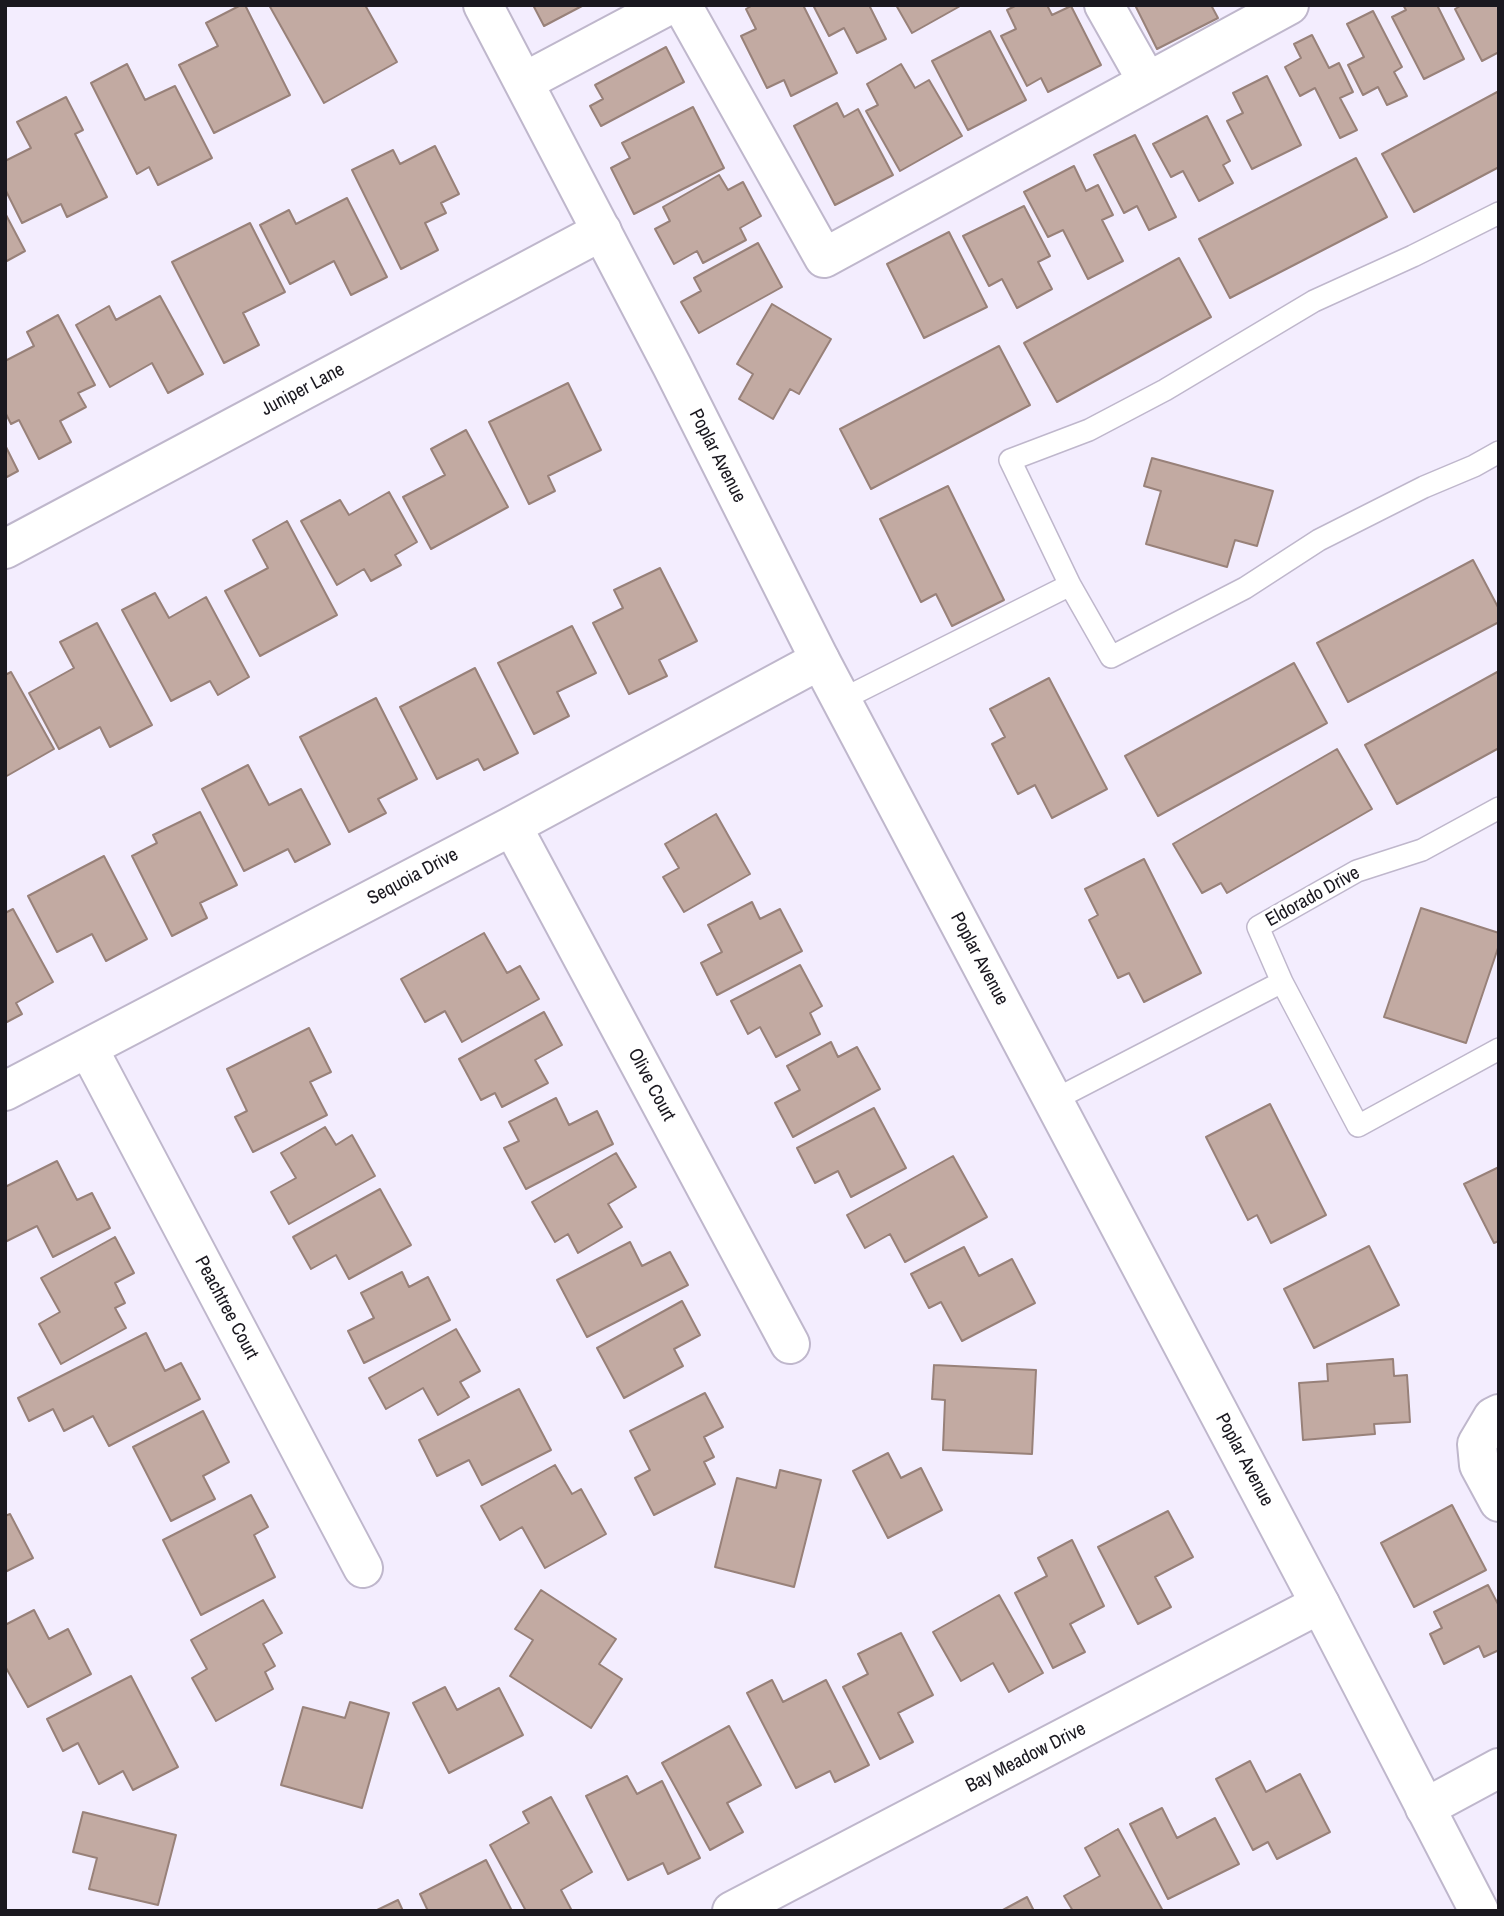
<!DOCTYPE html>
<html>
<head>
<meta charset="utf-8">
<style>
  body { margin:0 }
  #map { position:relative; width:1504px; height:1916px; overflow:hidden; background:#f3edfe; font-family:"Archivo Narrow",sans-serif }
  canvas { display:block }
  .frame { position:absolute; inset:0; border:7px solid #1a181f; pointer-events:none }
</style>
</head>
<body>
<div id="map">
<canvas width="1504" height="1916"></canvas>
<div class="frame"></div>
</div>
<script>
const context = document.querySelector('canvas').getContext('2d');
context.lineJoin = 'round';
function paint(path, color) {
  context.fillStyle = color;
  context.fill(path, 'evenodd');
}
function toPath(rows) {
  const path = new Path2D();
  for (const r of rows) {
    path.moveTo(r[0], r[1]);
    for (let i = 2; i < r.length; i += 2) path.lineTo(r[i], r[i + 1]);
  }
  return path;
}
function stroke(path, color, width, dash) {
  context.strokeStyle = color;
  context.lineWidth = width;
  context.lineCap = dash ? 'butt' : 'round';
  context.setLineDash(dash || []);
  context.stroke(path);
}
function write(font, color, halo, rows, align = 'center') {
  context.font = font + ' "Archivo Narrow",sans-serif';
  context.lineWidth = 6;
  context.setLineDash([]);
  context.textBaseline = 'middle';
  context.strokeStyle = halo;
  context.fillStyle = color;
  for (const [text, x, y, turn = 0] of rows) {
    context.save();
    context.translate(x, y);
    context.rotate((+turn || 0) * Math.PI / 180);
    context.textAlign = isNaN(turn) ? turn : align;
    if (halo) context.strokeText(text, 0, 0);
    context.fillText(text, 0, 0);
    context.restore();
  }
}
const building = toPath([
  [241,5,245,5,290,95,214,133,179,65,218,46,206,23,241,5],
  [269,5,365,5,397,62,324,103,269,5],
  [533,5,582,5,582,6,544,26,533,5],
  [753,5,803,5,837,73,791,96,784,80,767,88,741,36,756,29,746,9,753,5],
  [813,5,869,5,886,39,857,53,844,28,829,36,813,5],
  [896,5,962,5,912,33,896,5],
  [1017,5,1047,5,1052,15,1071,6,1101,65,1048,92,1041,78,1027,86,1001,36,1016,29,1007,10,1017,5],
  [1135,5,1211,5,1218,18,1157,49,1135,5],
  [1403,5,1437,5,1464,59,1424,79,1392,17,1406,10,1403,5],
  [1462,5,1499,5,1499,52,1482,61,1455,9,1462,5],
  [1373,11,1402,67,1394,72,1407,96,1387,105,1378,87,1363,95,1348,65,1364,57,1347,24,1373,11],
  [990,31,1026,100,968,130,932,61,990,31],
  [1312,35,1329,68,1339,63,1353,92,1340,98,1357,130,1340,138,1315,88,1300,96,1285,67,1301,58,1294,44,1312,35],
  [666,47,684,82,601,126,590,106,603,99,595,85,666,47],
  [127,64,145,100,175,86,212,158,158,185,149,167,137,174,91,83,127,64],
  [901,64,915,88,929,80,962,136,900,171,866,111,878,105,867,84,901,64],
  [1267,76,1301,145,1252,169,1227,121,1243,113,1233,93,1267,76],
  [1499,91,1499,167,1414,212,1382,154,1499,91],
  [66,97,83,130,75,134,107,197,67,217,61,204,22,223,5,189,5,161,31,148,17,122,66,97],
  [837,103,844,117,858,109,893,175,835,205,794,126,837,103],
  [693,107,724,168,634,214,611,168,630,158,622,143,693,107],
  [1207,116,1230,161,1223,165,1233,183,1199,201,1183,171,1171,177,1153,144,1207,116],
  [1135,135,1176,217,1149,230,1137,206,1124,213,1094,155,1135,135],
  [435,146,459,194,441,203,446,213,425,223,438,250,401,269,352,170,393,150,400,164,435,146],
  [1356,158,1387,217,1230,298,1199,239,1356,158],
  [1074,166,1086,191,1098,185,1113,215,1102,220,1123,261,1088,279,1063,230,1048,237,1024,192,1074,166],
  [719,175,728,190,743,182,761,216,740,228,746,240,703,263,697,251,674,264,655,229,670,221,663,207,719,175],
  [347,198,387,277,351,295,334,261,290,284,260,225,289,210,296,224,347,198],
  [1024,206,1050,256,1038,262,1052,289,1017,308,1002,279,989,286,963,236,1024,206],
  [5,213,25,251,5,262,5,213],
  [250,223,285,292,243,313,259,345,224,363,172,262,250,223],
  [949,232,987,307,924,338,887,264,949,232],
  [758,243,782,287,699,333,681,302,701,291,694,278,758,243],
  [1179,258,1211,317,1057,402,1024,343,1179,258],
  [160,296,203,374,168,393,152,363,110,387,76,325,109,306,116,320,160,296],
  [772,304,831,339,799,394,790,389,773,419,739,399,753,374,737,364,772,304],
  [58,315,95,385,78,393,86,407,60,421,71,442,39,459,19,420,11,424,5,412,5,361,34,346,27,332,58,315],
  [999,346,1030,405,871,489,840,429,999,346],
  [568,383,601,450,548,476,555,491,529,504,489,422,568,383],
  [466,430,508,507,431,549,403,497,445,475,431,449,466,430],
  [5,445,18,471,5,478,5,445],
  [1152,458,1273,491,1257,546,1235,540,1227,567,1146,544,1161,491,1144,486,1152,458],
  [948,486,1004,600,952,626,936,594,921,602,880,519,948,486],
  [389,492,417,542,395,555,401,565,371,581,364,569,337,585,301,521,340,500,349,515,389,492],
  [287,521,337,615,260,656,225,591,268,568,253,540,287,521],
  [1473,560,1499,609,1499,622,1348,702,1317,643,1473,560],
  [660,568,697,641,659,660,667,676,629,694,593,623,623,608,614,590,660,568],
  [155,593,169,618,206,597,249,677,218,695,210,681,171,701,122,610,155,593],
  [97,623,152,725,110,747,100,727,59,749,29,693,74,668,60,642,97,623],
  [572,626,596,673,557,692,569,716,534,734,498,663,572,626],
  [1294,663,1327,723,1158,816,1125,756,1294,663],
  [475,668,518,753,484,770,478,759,437,779,400,707,475,668],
  [1499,671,1499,748,1397,804,1365,745,1499,671],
  [11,672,54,749,5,777,5,675,11,672],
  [1049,678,1107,789,1052,818,1035,785,1018,794,992,744,1005,737,990,709,1049,678],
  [376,698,417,779,378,799,386,813,349,832,300,737,376,698],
  [1337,749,1372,809,1227,893,1221,883,1202,893,1173,844,1337,749],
  [248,765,269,805,301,789,330,844,295,862,288,849,244,871,202,789,248,765],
  [200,812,237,885,200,903,207,918,172,936,132,856,157,843,153,835,200,812],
  [716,814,750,874,684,912,663,877,679,868,665,844,716,814],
  [104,856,147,939,106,961,92,934,57,952,28,896,104,856],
  [1144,859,1201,973,1144,1002,1129,973,1118,978,1089,920,1098,915,1085,889,1144,859],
  [752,902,760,919,780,909,802,951,717,995,701,963,722,952,708,925,752,902],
  [1421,908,1499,933,1499,945,1466,1043,1384,1017,1421,908],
  [13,909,53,982,16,1003,22,1014,5,1023,5,913,13,909],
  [484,933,507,973,520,966,539,999,462,1042,445,1011,425,1022,401,979,484,933],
  [800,965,822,1006,810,1013,820,1034,776,1057,760,1027,748,1034,731,1001,800,965],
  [544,1012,562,1045,535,1060,548,1083,502,1107,495,1093,481,1100,459,1059,544,1012],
  [309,1028,331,1072,310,1082,327,1115,253,1152,235,1117,247,1111,227,1069,309,1028],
  [831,1042,838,1057,857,1047,880,1089,793,1137,775,1103,800,1090,787,1066,831,1042],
  [556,1098,569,1125,597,1111,613,1144,526,1189,504,1148,519,1141,509,1122,556,1098],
  [1270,1104,1326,1215,1271,1243,1257,1215,1248,1220,1206,1137,1270,1104],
  [874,1108,906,1168,851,1197,838,1171,815,1183,797,1148,874,1108],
  [325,1127,336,1145,352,1135,375,1176,289,1224,271,1192,296,1178,281,1153,325,1127],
  [616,1153,636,1187,608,1204,622,1227,578,1253,568,1234,555,1242,532,1202,616,1153],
  [953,1156,987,1217,905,1262,890,1234,865,1248,847,1215,953,1156],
  [57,1161,77,1200,92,1193,110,1228,53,1257,37,1226,5,1242,5,1187,57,1161],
  [1499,1167,1499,1241,1494,1243,1464,1184,1499,1167],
  [380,1189,411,1245,349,1279,336,1255,311,1269,293,1237,380,1189],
  [115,1237,134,1273,115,1283,125,1303,115,1308,126,1328,61,1364,39,1324,60,1312,41,1278,115,1237],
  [630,1242,642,1266,670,1252,688,1285,587,1337,557,1280,630,1242],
  [1369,1246,1399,1305,1314,1348,1284,1289,1369,1246],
  [964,1247,979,1276,1012,1259,1035,1303,962,1341,941,1302,929,1308,911,1274,964,1247],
  [402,1272,409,1287,428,1277,450,1320,364,1363,348,1331,374,1318,361,1293,402,1272],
  [682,1301,700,1335,674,1349,683,1366,624,1398,597,1348,682,1301],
  [456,1329,480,1371,460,1382,469,1397,438,1415,423,1388,386,1409,369,1378,456,1329],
  [146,1333,165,1371,181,1363,200,1399,109,1446,93,1416,64,1431,53,1409,29,1421,18,1398,146,1333],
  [1393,1359,1394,1376,1407,1375,1410,1422,1374,1424,1375,1434,1303,1440,1299,1383,1328,1381,1327,1364,1393,1359],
  [934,1365,1036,1370,1032,1454,943,1450,945,1400,932,1399,934,1365],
  [519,1389,551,1450,482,1485,469,1460,437,1476,419,1440,519,1389],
  [705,1393,723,1427,704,1437,714,1457,704,1462,715,1484,654,1515,635,1478,650,1470,630,1431,705,1393],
  [203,1411,229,1462,203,1476,215,1499,171,1521,133,1447,203,1411],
  [888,1453,901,1478,921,1468,942,1510,888,1538,853,1471,888,1453],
  [555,1465,572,1494,581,1489,606,1534,545,1568,522,1527,500,1540,481,1506,555,1465],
  [780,1470,821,1480,794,1587,715,1567,737,1478,776,1488,780,1470],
  [251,1495,268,1527,254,1535,275,1577,201,1615,163,1540,251,1495],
  [1452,1505,1486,1570,1414,1607,1381,1543,1452,1505],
  [1168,1511,1193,1557,1155,1577,1171,1607,1138,1624,1098,1547,1168,1511],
  [10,1514,33,1558,5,1572,5,1516,10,1514],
  [1072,1540,1104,1606,1070,1624,1085,1652,1053,1668,1015,1593,1047,1576,1038,1558,1072,1540],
  [1488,1585,1499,1606,1499,1650,1484,1657,1479,1646,1444,1664,1430,1634,1442,1628,1434,1612,1488,1585],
  [541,1590,616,1639,599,1664,622,1679,591,1728,510,1676,533,1640,515,1629,541,1590],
  [999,1595,1043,1673,1009,1692,993,1663,961,1681,933,1632,999,1595],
  [263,1600,282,1633,263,1644,275,1666,265,1672,273,1689,216,1721,192,1678,207,1669,191,1640,263,1600],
  [34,1610,49,1639,68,1629,91,1674,28,1707,5,1666,5,1625,34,1610],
  [901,1633,933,1695,898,1713,913,1742,880,1759,843,1687,868,1674,858,1654,901,1633],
  [131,1676,178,1767,133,1790,123,1771,99,1784,78,1743,63,1751,47,1719,131,1676],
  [772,1680,783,1702,826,1680,869,1765,835,1782,830,1771,796,1788,747,1693,772,1680],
  [445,1687,457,1710,499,1688,523,1735,449,1773,413,1703,445,1687],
  [350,1702,389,1713,362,1808,281,1785,303,1707,345,1718,350,1702],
  [729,1726,761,1785,727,1803,743,1832,710,1850,662,1763,729,1726],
  [1250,1761,1266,1792,1300,1774,1330,1832,1277,1859,1268,1842,1253,1850,1216,1779,1250,1761],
  [627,1776,637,1794,662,1781,700,1858,668,1874,663,1863,628,1880,586,1796,627,1776],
  [551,1797,592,1872,561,1890,572,1911,526,1911,490,1845,529,1823,523,1812,551,1797],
  [1162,1808,1177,1838,1215,1818,1239,1864,1168,1899,1130,1824,1162,1808],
  [83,1812,176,1835,158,1905,89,1889,97,1858,73,1852,83,1812],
  [1118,1829,1163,1911,1073,1911,1064,1896,1100,1876,1085,1848,1118,1829],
  [486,1860,512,1911,428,1911,420,1894,486,1860],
  [1027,1897,1034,1911,1001,1911,1027,1897],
  [398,1900,403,1911,375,1911,398,1900]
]);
const service = toPath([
  [1499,213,1413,256,1314,301,1165,390,1089,430,1010,460,1070,585,1111,657,1245,588,1319,540,1424,487,1474,466,1499,452],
  [841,700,1070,585],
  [1499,808,1422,850,1357,871,1258,927,1282,982,1358,1126,1499,1049],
  [1054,1100,1282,982]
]);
const minor = toPath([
  [682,5,824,258,1289,5],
  [1104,5,1147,81],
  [524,82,669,5],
  [5,549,602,231],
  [512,826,790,1344],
  [88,1048,363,1568],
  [5,1091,512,826,820,660],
  [1499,1414,1493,1417,1477,1444,1479,1465,1499,1502],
  [1425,1808,1499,1768],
  [732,1911,1320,1604]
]);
const tertiary = toPath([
  [483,5,672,366,820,660,1320,1604,1479,1911]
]);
const streetNames = [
  ["Juniper Lane",303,390,-28],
  ["Poplar Avenue",717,456,63],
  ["Sequoia Drive",413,877,-28],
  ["Eldorado Drive",1313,897,-29],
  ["Poplar Avenue",979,959,62],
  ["Olive Court",651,1085,62],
  ["Peachtree Court",226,1308,62],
  ["Poplar Avenue",1244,1460,62],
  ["Bay Meadow Drive",1026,1758,-27]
];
paint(building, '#c2aaa2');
stroke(building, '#988179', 2);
stroke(service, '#bfb7cc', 24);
stroke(minor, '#bfb7cc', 42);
stroke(tertiary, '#bfb7cc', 42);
stroke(service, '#fff', 21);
stroke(minor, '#fff', 38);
stroke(tertiary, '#fff', 38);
write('19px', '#1a181f', '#fff', streetNames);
</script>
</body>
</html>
